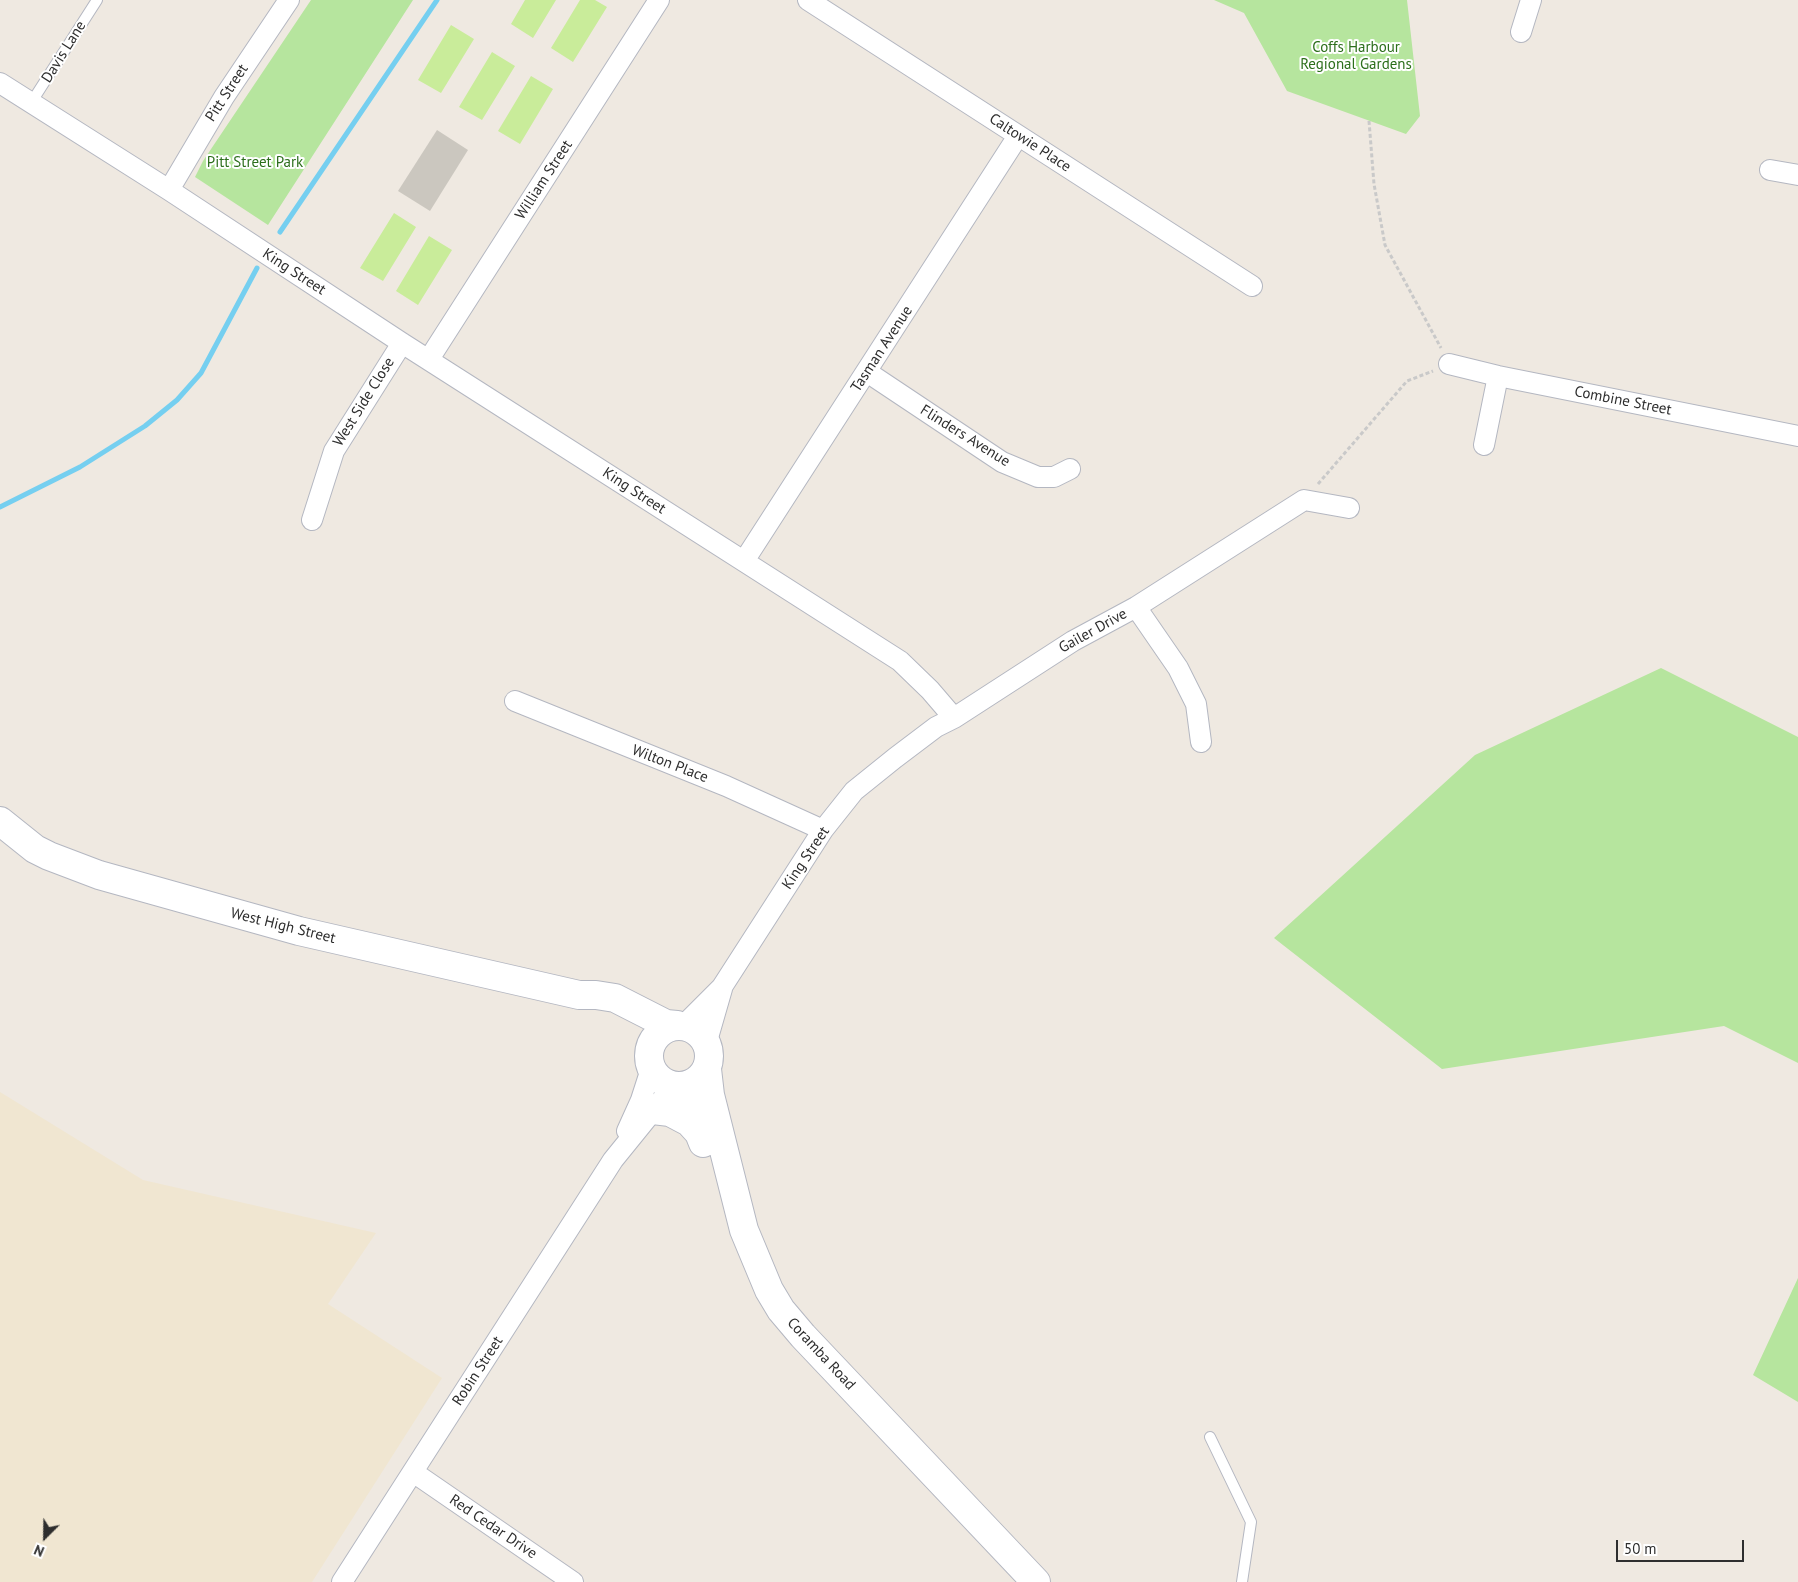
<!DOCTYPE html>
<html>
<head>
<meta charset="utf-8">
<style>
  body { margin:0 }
  #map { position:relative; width:1798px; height:1582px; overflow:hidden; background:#efe9e1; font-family:"PT Sans",sans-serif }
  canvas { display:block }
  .north { position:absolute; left:20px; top:1512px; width:50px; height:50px; -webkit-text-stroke:4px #fff; paint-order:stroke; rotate:203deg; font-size:14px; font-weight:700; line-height:20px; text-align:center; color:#2e2e2e }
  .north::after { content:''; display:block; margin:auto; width:18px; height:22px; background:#2e2e2e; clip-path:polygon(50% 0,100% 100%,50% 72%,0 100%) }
  .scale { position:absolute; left:1616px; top:1540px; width:128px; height:22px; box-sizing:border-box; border:2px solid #2e2e2e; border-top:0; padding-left:6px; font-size:15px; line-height:18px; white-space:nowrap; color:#2e2e2e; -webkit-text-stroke:4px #fff; paint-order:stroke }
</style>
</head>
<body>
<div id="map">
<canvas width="1798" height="1582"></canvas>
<div class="north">N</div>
<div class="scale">50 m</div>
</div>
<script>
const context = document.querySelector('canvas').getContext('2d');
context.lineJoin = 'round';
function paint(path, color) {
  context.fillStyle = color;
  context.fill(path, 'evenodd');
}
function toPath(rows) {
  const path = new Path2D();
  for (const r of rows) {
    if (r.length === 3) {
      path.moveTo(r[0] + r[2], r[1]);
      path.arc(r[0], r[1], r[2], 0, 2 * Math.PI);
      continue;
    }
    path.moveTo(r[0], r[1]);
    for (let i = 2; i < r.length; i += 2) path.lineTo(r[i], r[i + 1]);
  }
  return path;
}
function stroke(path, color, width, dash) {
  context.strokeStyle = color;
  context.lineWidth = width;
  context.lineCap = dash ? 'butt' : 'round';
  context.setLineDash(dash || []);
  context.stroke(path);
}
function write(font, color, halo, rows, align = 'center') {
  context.font = font + ' "PT Sans",sans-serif';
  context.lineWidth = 4;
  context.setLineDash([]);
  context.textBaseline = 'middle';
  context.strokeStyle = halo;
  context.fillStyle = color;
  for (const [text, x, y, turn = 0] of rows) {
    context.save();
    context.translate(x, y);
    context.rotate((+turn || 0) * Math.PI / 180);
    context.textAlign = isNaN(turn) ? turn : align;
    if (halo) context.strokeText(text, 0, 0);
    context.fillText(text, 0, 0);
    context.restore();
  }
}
const education = toPath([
  [0,1092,143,1180,376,1233,328,1304,442,1378,312,1582,0,1582]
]);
const green = toPath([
  [311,0,413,0,268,225,195,177,203,161],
  [1214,0,1407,0,1420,116,1406,134,1287,91,1244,13],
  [1661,668,1798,737,1798,1063,1724,1026,1442,1069,1274,938,1475,755],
  [1798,1278,1798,1402,1753,1375]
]);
const pitch = toPath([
  [525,0,556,0,533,38,511,24],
  [580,0,595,0,607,7,573,62,551,48],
  [451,25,474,39,441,93,418,80],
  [492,52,515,66,482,120,459,107],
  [531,76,553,89,520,144,498,131],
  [394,213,416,227,383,281,360,268],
  [429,236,452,250,418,305,396,291]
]);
const stream = toPath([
  [280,232,437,0],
  [0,507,80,467,145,426,177,400,201,373,257,268]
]);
const building = toPath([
  [437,130,468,150,430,211,398,191]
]);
const path = toPath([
  [1369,121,1374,184,1385,245,1441,348],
  [1318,484,1407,381,1433,371]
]);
const service = toPath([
  [31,103,97,0],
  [1210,1437,1251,1522,1242,1582]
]);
const minor = toPath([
  [808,0,1252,286],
  [1521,32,1531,0],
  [0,83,169,190,402,343,900,661,930,690,954,718],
  [1770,170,1798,175],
  [169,190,224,97,289,0],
  [429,359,659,0],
  [1449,364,1498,376,1798,436],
  [867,372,1002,462,1038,477,1054,477,1070,469],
  [1484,445,1498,376],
  [312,520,334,451,402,343],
  [744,561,1018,136],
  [1136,607,1178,668,1196,704,1201,742],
  [515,701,726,786,823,830],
  [684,1025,722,987,823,830,854,791,895,758,936,727,954,718,1073,641,1136,607,1304,500,1349,508],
  [707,1041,722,989],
  [627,1131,641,1100,651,1069],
  [413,1472,573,1582],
  [342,1582,613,1160,673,1086]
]);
const secondary = toPath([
  [0,821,35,849,49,856,99,875,299,931,579,995,596,995,615,998,666,1024,677,1025],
  [679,1056,30],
  [707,1069,710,1095,744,1230,769,1290,781,1310,803,1336,1036,1582],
  [683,1086,700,1109,702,1118,703,1129],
  [653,1110,670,1112,689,1122,699,1133,703,1143]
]);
const parkNames = [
  ["Coffs Harbour",1356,48],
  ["Regional Gardens",1356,65],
  ["Pitt Street Park",255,163]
];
const streetNames = [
  ["Davis Lane",64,52,-58],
  ["Pitt Street",227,93,-57],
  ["Caltowie Place",1030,143,33],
  ["William Street",544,180,-57],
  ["King Street",294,272,33],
  ["Tasman Avenue",882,349,-57],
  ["Combine Street",1623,401,11],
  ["West Side Close",364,402,-58],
  ["Flinders Avenue",965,436,32],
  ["King Street",634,491,33],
  ["Gailer Drive",1093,631,-29],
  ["Wilton Place",670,764,21],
  ["King Street",806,858,-56],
  ["West High Street",283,926,14],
  ["Coramba Road",821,1354,47],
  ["Robin Street",478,1371,-57],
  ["Red Cedar Drive",493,1527,34]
];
paint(education, '#f0e6d1');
paint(green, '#b6e59e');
paint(pitch, '#c9ec9a');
stroke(stream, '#75cff0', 5);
paint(building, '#cbc7bf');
stroke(service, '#b4b7c1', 12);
stroke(minor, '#b4b7c1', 22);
stroke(secondary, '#b4b7c1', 30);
stroke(path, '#c9c9c9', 3, [4, 2.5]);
stroke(service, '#fff', 10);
stroke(minor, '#fff', 20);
stroke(secondary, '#fff', 28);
write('15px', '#2c6e1b', '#fff', parkNames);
write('15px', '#2e2e2e', '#fff', streetNames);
</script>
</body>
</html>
